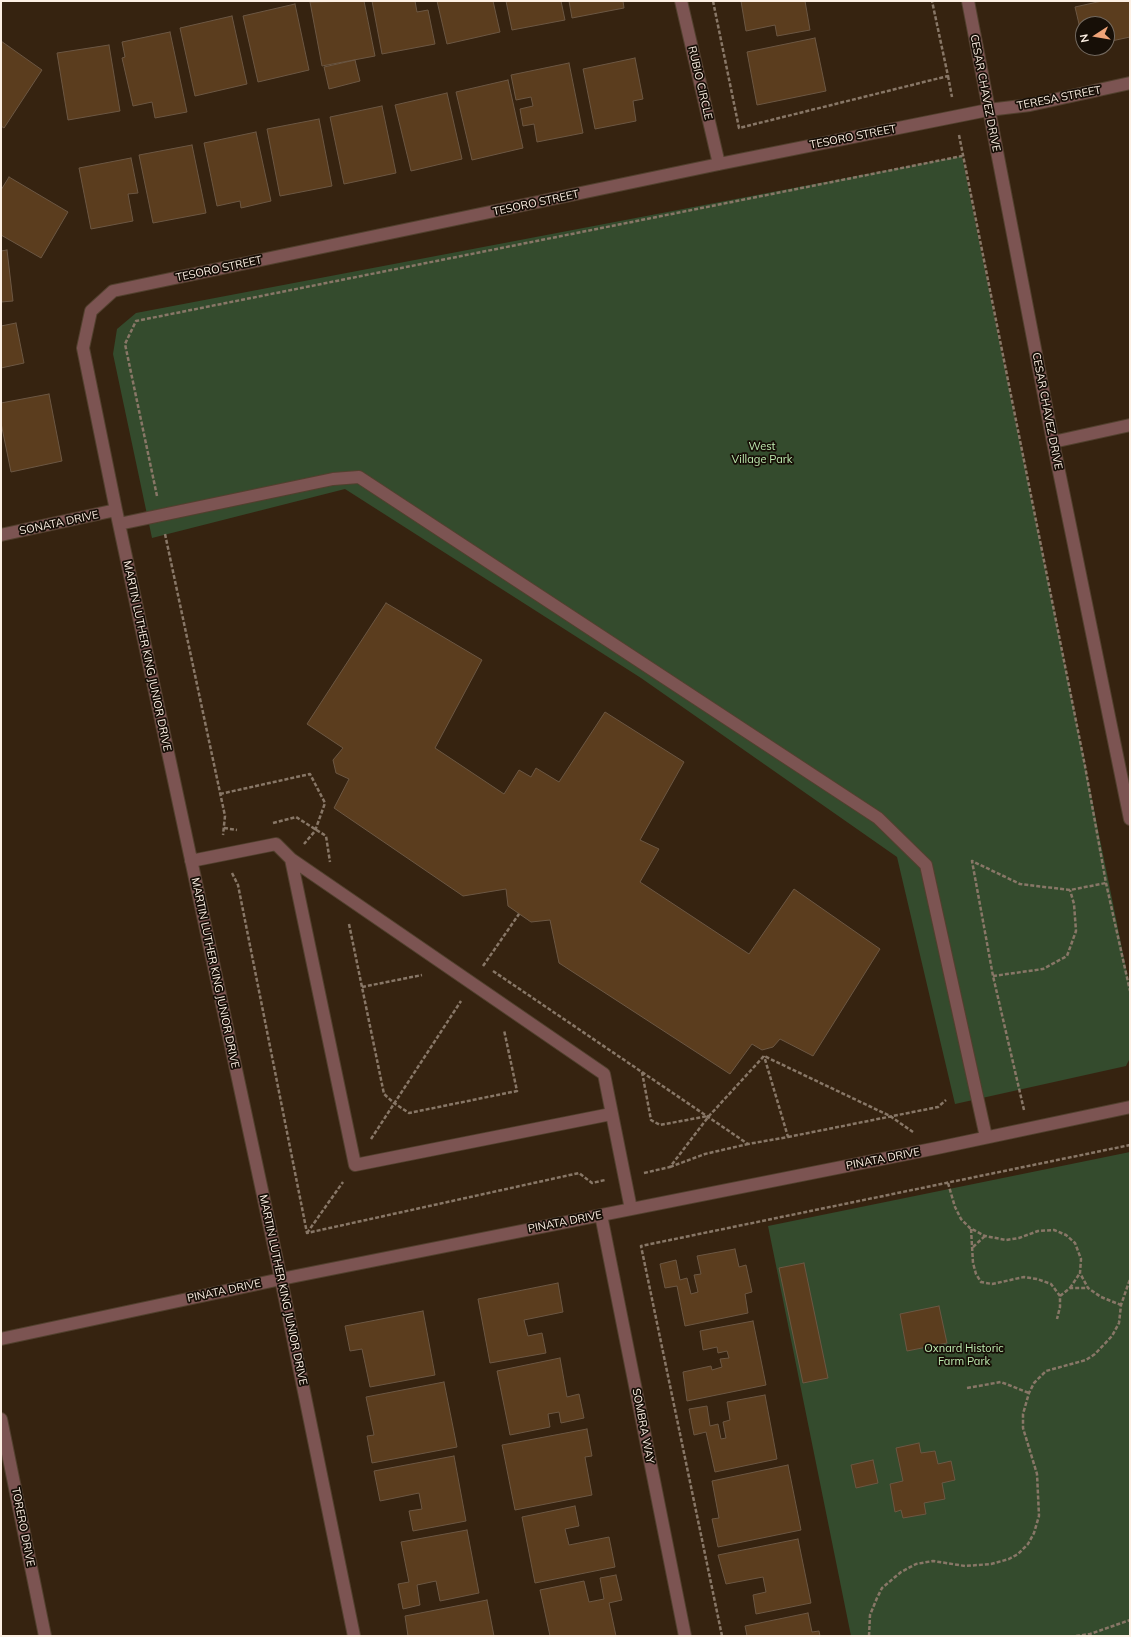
<!DOCTYPE html>
<html>
<head>
<meta charset="utf-8">
<style>
  body { margin:0 }
  #map { position:relative; width:1131px; height:1637px; overflow:hidden; background:#362310; font-family:Mulish,sans-serif }
  canvas { display:block }
  .frame { position:absolute; inset:0; border:2px solid #fdf0e4; pointer-events:none }
  .north { position:absolute; left:1075px; top:16px; width:40px; height:40px; box-sizing:border-box; background:#170f07; border:1px solid #73695f; border-radius:50%; rotate:258deg; font-size:11px; font-weight:700; line-height:16px; text-align:center; color:#fdf0e4 }
  .north::after { content:''; display:block; margin:auto; width:14px; height:18px; background:#efa378; clip-path:polygon(50% 0,100% 100%,50% 72%,0 100%) }
</style>
</head>
<body>
<div id="map">
<canvas width="1131" height="1637"></canvas>
<div class="frame"></div>
<div class="north">N</div>
</div>
<script>
const context = document.querySelector('canvas').getContext('2d');
context.lineJoin = 'round';
function paint(path, color) {
  context.fillStyle = color;
  context.fill(path, 'evenodd');
}
function toPath(rows) {
  const path = new Path2D();
  for (const r of rows) {
    path.moveTo(r[0], r[1]);
    for (let i = 2; i < r.length; i += 2) path.lineTo(r[i], r[i + 1]);
  }
  return path;
}
function stroke(path, color, width, dash) {
  context.strokeStyle = color;
  context.lineWidth = width;
  context.lineCap = dash ? 'butt' : 'round';
  context.setLineDash(dash || []);
  context.stroke(path);
}
function write(font, color, halo, rows, align = 'center') {
  context.font = font + ' Mulish,sans-serif';
  context.lineWidth = 3.5;
  context.setLineDash([]);
  context.textBaseline = 'middle';
  context.strokeStyle = halo;
  context.fillStyle = color;
  for (const [text, x, y, turn = 0] of rows) {
    context.save();
    context.translate(x, y);
    context.rotate((+turn || 0) * Math.PI / 180);
    context.textAlign = isNaN(turn) ? turn : align;
    if (halo) context.strokeText(text, 0, 0);
    context.fillText(text, 0, 0);
    context.restore();
  }
}
const green = toPath([
  [962,156,1130,988,1130,1058,1126,1066,955,1104,897,857,641,678,345,489,152,538,113,354,117,329,136,313],
  [1130,1152,1130,1636,851,1636,768,1226]
]);
const building = toPath([
  [364,1,375,56,322,66,310,2,364,1],
  [372,1,415,1,417,12,428,10,435,44,382,54,372,1],
  [437,1,493,1,500,32,447,44,437,1],
  [506,1,561,1,565,20,512,30,506,1],
  [569,1,623,1,624,8,572,18,569,1],
  [741,1,805,1,810,30,777,36,775,25,746,31,741,1],
  [1102,1,1130,1,1130,37,1107,42,1107,24,1083,24,1083,41,1075,7,1102,1],
  [295,4,309,70,258,82,243,16,295,4],
  [232,16,247,84,195,96,180,28,232,16],
  [170,32,187,112,155,118,152,102,133,106,122,58,125,57,122,42,170,32],
  [815,38,826,91,757,105,747,52,815,38],
  [1,41,42,70,4,128,1,126,1,41],
  [109,45,120,111,68,120,57,53,109,45],
  [635,58,643,99,633,101,636,121,595,129,583,69,635,58],
  [355,60,360,81,329,89,324,67,355,60],
  [569,63,583,133,537,142,534,124,523,126,520,109,533,106,531,97,516,100,511,75,569,63],
  [508,80,523,148,472,160,456,92,508,80],
  [447,93,462,159,411,171,395,105,447,93],
  [382,106,396,173,344,184,330,117,382,106],
  [319,119,332,186,280,196,267,129,319,119],
  [256,132,271,201,241,208,240,201,217,206,204,143,256,132],
  [192,145,206,213,153,223,139,155,192,145],
  [131,158,138,193,128,194,133,221,91,229,79,168,131,158],
  [9,177,68,212,41,258,1,235,1,190,9,177],
  [7,250,13,301,1,302,1,251,7,250],
  [16,323,24,363,1,368,1,326,16,323],
  [49,394,62,461,11,472,1,423,1,403,49,394],
  [386,603,482,660,435,748,504,794,519,770,531,777,536,768,559,782,605,712,684,762,640,840,659,849,640,882,749,954,794,889,880,949,813,1056,780,1039,773,1047,762,1050,752,1044,730,1074,559,963,550,920,531,922,508,906,506,889,463,896,334,808,349,779,336,773,333,760,343,748,307,724,386,603],
  [735,1249,739,1267,746,1265,752,1292,745,1294,748,1313,685,1326,677,1286,665,1288,660,1264,676,1260,680,1280,687,1278,691,1294,698,1292,694,1275,701,1274,697,1256,735,1249],
  [804,1263,828,1378,803,1383,779,1268,804,1263],
  [558,1283,563,1312,524,1320,528,1336,542,1333,546,1353,490,1363,478,1299,558,1283],
  [939,1306,947,1343,907,1351,900,1314,939,1306],
  [423,1311,435,1375,370,1387,362,1349,350,1351,345,1326,423,1311],
  [753,1321,766,1385,687,1401,683,1372,711,1366,712,1370,722,1367,720,1359,729,1358,727,1351,718,1353,717,1347,703,1350,700,1331,753,1321],
  [560,1358,567,1397,579,1394,584,1418,561,1423,559,1412,548,1414,550,1427,510,1435,497,1371,560,1358],
  [444,1382,457,1447,372,1463,367,1436,374,1435,366,1397,444,1382],
  [765,1395,777,1459,715,1472,706,1432,694,1435,689,1409,707,1406,710,1426,718,1424,721,1439,726,1438,723,1422,730,1420,727,1402,765,1395],
  [587,1429,592,1456,585,1457,592,1495,515,1510,502,1445,587,1429],
  [919,1443,921,1453,935,1451,938,1464,951,1461,955,1480,942,1483,945,1499,924,1503,926,1514,903,1518,901,1510,895,1512,890,1484,903,1481,896,1448,919,1443],
  [454,1456,466,1521,413,1531,409,1511,422,1509,419,1493,380,1501,374,1471,454,1456],
  [873,1460,878,1483,856,1488,851,1465,873,1460],
  [788,1465,801,1530,718,1547,712,1519,719,1518,712,1481,788,1465],
  [575,1506,579,1526,565,1529,569,1545,609,1537,615,1567,535,1583,522,1517,575,1506],
  [467,1530,479,1593,440,1601,436,1581,417,1585,420,1605,403,1609,398,1584,409,1582,401,1542,467,1530],
  [798,1539,811,1603,756,1614,753,1595,766,1592,763,1577,726,1584,718,1555,798,1539],
  [616,1575,622,1600,609,1603,616,1636,550,1636,540,1590,584,1581,589,1602,604,1599,600,1578,616,1575],
  [487,1600,494,1636,408,1636,405,1616,487,1600],
  [808,1613,812,1632,819,1631,820,1636,747,1636,745,1626,808,1613]
]);
const path = toPath([
  [713,1,739,128,948,76,932,1],
  [948,76,952,97],
  [959,135,1085,766,1106,883,1130,991],
  [157,496,125,344,136,321,962,156],
  [165,534,225,816,223,835],
  [220,794,310,774,325,803,315,831,304,844],
  [273,823,296,817,326,836,330,862],
  [224,828,237,830],
  [232,873,238,885,307,1233,579,1173,592,1183,605,1180],
  [349,924,384,1094,394,1103,409,1113,517,1091,504,1030],
  [483,966,519,914],
  [493,971,748,1144,788,1137,764,1056],
  [993,976,1043,969,1067,956,1076,931,1074,904,1070,890],
  [362,987,422,975],
  [642,1072,651,1120,660,1125,708,1116],
  [1024,1110,993,976,972,861,1020,884,1070,890,1106,883],
  [788,1137,938,1107,946,1100],
  [371,1139,461,1001],
  [670,1167,705,1154,748,1144],
  [644,1173,670,1167,709,1116,764,1056,890,1116,913,1132],
  [948,1183,955,1207,961,1219,970,1228,985,1236,1006,1240,1019,1238,1038,1231,1054,1230,1066,1235,1075,1243,1081,1259,1080,1273,1088,1288,1101,1297,1121,1305],
  [971,1229,973,1263,976,1274,981,1282,992,1284,1024,1277,1037,1279,1051,1284,1060,1296,1060,1307,1057,1319],
  [307,1233,343,1182],
  [973,1247,985,1236],
  [1070,1288,1080,1273],
  [1060,1296,1070,1288,1088,1288],
  [967,1388,1001,1382,1029,1393],
  [722,1636,641,1246,1130,1145],
  [869,1636,870,1615,877,1598,882,1588,901,1572,916,1564,933,1561,965,1566,991,1564,1009,1559,1018,1554,1028,1544,1034,1533,1039,1516,1037,1474,1023,1428,1023,1414,1029,1393,1034,1383,1046,1371,1086,1360,1095,1354,1112,1336,1119,1323,1121,1305,1130,1279],
  [1076,1636,1090,1634,1130,1620]
]);
const minor = toPath([
  [681,1,719,164],
  [968,1,1053,442,1130,819],
  [1053,442,1130,425],
  [119,524,333,479,359,477,878,818,926,865,986,1137],
  [1,535,116,510],
  [291,859,355,1165,611,1114],
  [191,861,276,844,291,859,604,1074,631,1209],
  [601,1215,685,1636],
  [1,1339,281,1279,937,1148,1130,1107],
  [1,1419,45,1636],
  [354,1636,281,1279,116,510,83,348,91,311,113,291,719,164,988,110,1030,105,1130,83]
]);
const streetNames = [
  ["RUBIO CIRCLE",700,83,77],
  ["CESAR CHAVEZ DRIVE",985,93,79],
  ["TERESA STREET",1059,98,-11],
  ["TESORO STREET",853,137,-11],
  ["TESORO STREET",536,203,-12],
  ["TESORO STREET",219,269,-12],
  ["CESAR CHAVEZ DRIVE",1047,411,79],
  ["SONATA DRIVE",59,523,-12],
  ["MARTIN LUTHER KING JUNIOR DRIVE",147,656,78],
  ["MARTIN LUTHER KING JUNIOR DRIVE",215,973,78],
  ["PINATA DRIVE",883,1159,-11],
  ["PINATA DRIVE",565,1222,-11],
  ["MARTIN LUTHER KING JUNIOR DRIVE",283,1290,78],
  ["PINATA DRIVE",224,1291,-12],
  ["SOMBRA WAY",643,1426,79],
  ["TORERO DRIVE",23,1527,79]
];
const parkNames = [
  ["West",762,447],
  ["Village Park",762,460],
  ["Oxnard Historic",964,1349],
  ["Farm Park",964,1362]
];
paint(green, '#344b2d');
paint(building, '#5b3d1e');
stroke(building, '#6c5743', 1);
stroke(minor, '#52402e', 14);
stroke(path, '#887767', 2.5, [4, 2]);
stroke(minor, '#7c5452', 12);
write('11px', '#fdf0e4', '#170f07', streetNames);
write('11px', '#bdeaaf', '#170f07', parkNames);
</script>
</body>
</html>
